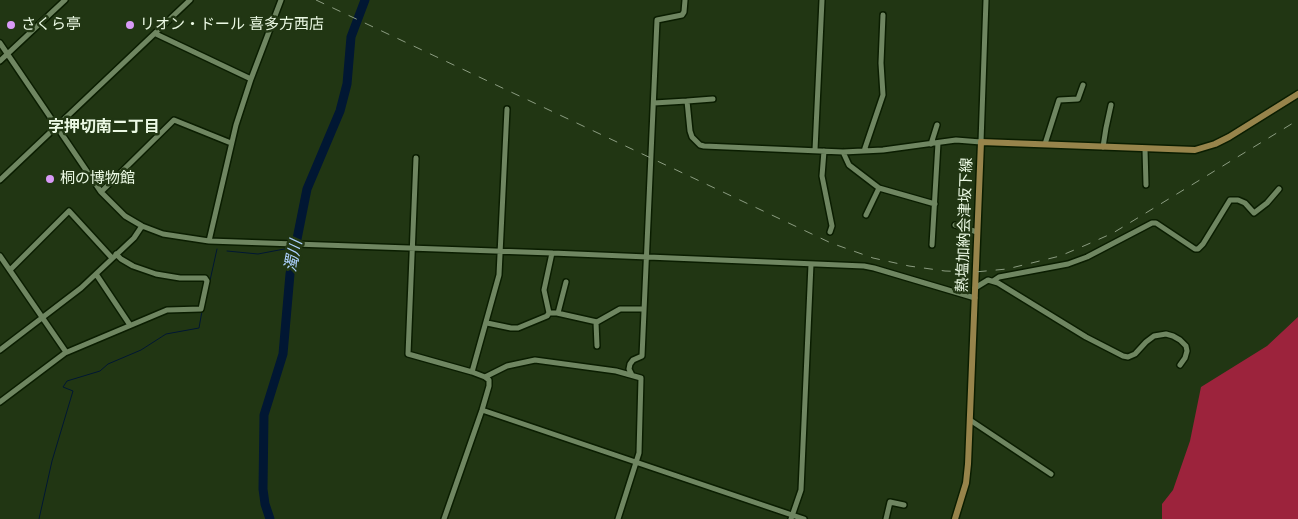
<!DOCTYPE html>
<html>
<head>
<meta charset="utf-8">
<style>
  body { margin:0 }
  canvas { display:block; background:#213613 }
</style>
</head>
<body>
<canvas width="1298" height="519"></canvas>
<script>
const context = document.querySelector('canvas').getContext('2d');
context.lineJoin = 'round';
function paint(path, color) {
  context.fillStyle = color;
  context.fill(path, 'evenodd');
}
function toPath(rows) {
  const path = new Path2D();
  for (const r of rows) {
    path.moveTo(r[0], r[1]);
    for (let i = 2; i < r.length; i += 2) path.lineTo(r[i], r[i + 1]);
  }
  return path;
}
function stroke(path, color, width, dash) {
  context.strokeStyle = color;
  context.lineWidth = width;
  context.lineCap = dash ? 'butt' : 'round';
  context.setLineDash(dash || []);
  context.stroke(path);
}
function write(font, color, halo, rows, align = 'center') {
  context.font = font + ' "Fira Sans","Noto Sans JP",sans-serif';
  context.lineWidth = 5;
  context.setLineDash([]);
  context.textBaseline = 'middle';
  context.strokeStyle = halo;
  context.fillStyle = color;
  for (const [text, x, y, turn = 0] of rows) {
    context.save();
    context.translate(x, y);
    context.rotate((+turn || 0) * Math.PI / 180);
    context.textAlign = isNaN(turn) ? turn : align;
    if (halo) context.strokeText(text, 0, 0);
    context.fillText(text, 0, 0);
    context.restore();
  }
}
const forest = toPath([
  [1298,317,1298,519,1162,519,1162,504,1173,490,1190,441,1201,387,1267,346]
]);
const stream = toPath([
  [227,251,258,254,295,247],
  [205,303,217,249],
  [39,519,52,461,73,391,63,387,67,381,100,371,108,364,141,350,166,334,199,328,202,311]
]);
const river = toPath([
  [270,519,265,504,263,489,264,415,283,354,290,274,307,189,340,111,347,84,351,37,365,0]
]);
const minor = toPath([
  [156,34,251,79],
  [0,43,101,192,125,216,142,226,163,234,209,241,552,253,864,266,874,268,975,298],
  [0,61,65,0],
  [687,101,713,99],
  [654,103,687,101,690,131,692,137,700,145,704,146,843,152,883,150,956,140,981,142,986,0],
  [931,144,937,125],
  [1045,144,1059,100,1078,99,1083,85],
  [1103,147,1106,128,1111,105],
  [1145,149,1146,185],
  [815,150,822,0],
  [824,151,822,176,832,226,830,232],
  [864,151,883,95,881,63,883,15],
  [843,152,849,165,879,188,935,204],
  [416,158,408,354,472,372,485,377,489,380,489,386,482,410,444,519],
  [0,180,190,0],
  [101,192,174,120,231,143],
  [866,215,879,188],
  [955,225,977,232],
  [209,241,236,125,251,79,281,0],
  [932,245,938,143],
  [0,256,66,352],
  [10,270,69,211,112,258],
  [96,274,130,325],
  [993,281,999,277,1068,264,1087,257,1152,223,1156,223,1195,249,1198,249,1203,244,1230,200,1238,200,1245,203,1254,213,1267,203,1279,189],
  [975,288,988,280,998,283,1086,337,1123,356,1128,357,1135,354,1146,342,1154,336,1166,334,1173,336,1180,340,1186,346,1187,351,1185,358,1180,365],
  [549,313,557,313,597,322,620,309,644,309],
  [558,313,566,282],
  [596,322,597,346],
  [487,323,511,328,518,328,547,316,549,313,544,290,552,253],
  [0,350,81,288,134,238,142,226],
  [472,372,499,275,507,109],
  [632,375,629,369,630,364,633,360,642,356,657,20,682,15,684,12,685,0],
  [485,377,507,366,535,360,616,371,641,378,639,453,618,519],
  [0,402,65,353,167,310,201,309,207,281,205,278,180,278,156,274,133,266,121,259,116,254],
  [482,410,804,519],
  [970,420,1051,474],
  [791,519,801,490,811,264],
  [886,519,890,502,904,505]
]);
const major = toPath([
  [955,519,966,483,968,464,981,142,1195,150,1215,144,1229,137,1298,94]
]);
const rail = toPath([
  [316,0,831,243,873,258,909,266,945,271,975,272,1007,269,1060,256,1086,245,1113,233,1298,120]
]);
const markers = [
  [11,25,5,"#d99af7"],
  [130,25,5,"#d99af7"],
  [50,179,5,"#d99af7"]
];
const poiNames = [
  ["さくら亭",21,25],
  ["リオン・ドール 喜多方西店",140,25],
  ["桐の博物館",60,179]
];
const streetNames = [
  ["熱塩加納会津坂下線",965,225,-88]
];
const neighbourhoodNames = [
  ["字押切南二丁目",104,128]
];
const waterNames = [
  ["濁川",294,256,-79]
];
paint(forest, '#9c233c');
stroke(stream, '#011733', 1);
stroke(river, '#011733', 9);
stroke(minor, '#0a1d00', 8);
stroke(major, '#0a1d00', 9);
stroke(minor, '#6f8661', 5);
stroke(major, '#97844b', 6);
stroke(rail, '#8b9c80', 1, [9, 9]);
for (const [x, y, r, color] of markers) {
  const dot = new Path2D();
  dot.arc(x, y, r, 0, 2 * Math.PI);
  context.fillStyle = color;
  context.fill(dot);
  stroke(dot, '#213613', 2);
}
write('15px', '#ebf9e4', '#213613', poiNames, 'left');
write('15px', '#ebf9e4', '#213613', streetNames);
write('bold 16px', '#ebf9e4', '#213613', neighbourhoodNames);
write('italic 16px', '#add1fe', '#213613', waterNames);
</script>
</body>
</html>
